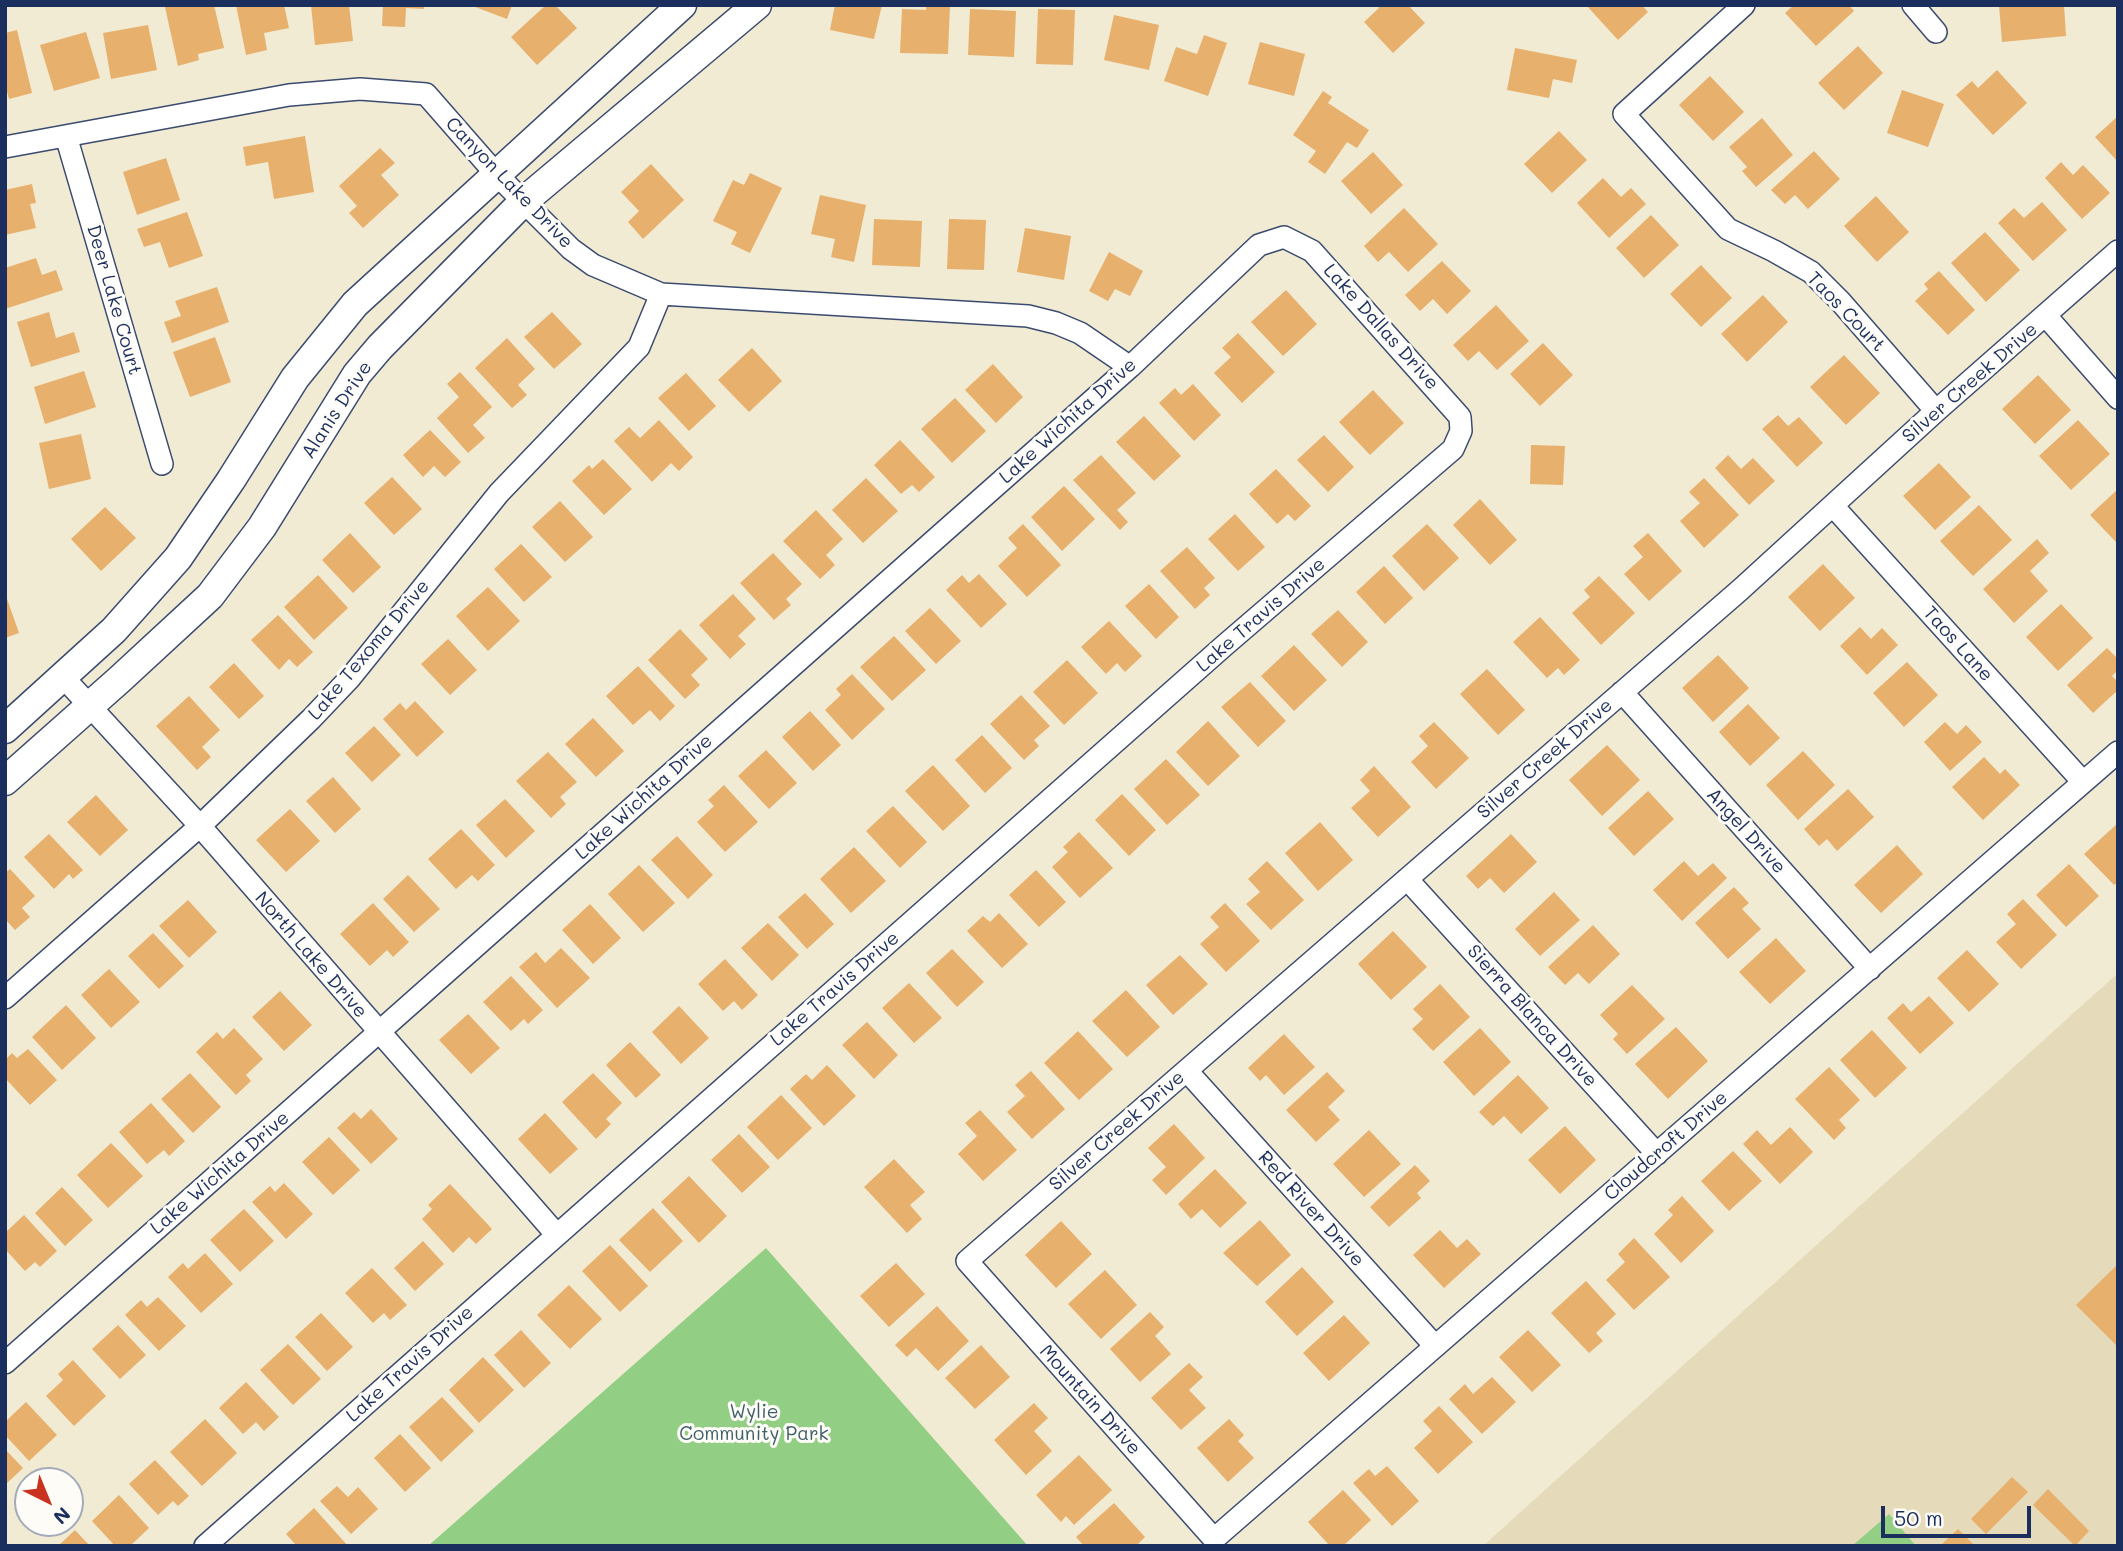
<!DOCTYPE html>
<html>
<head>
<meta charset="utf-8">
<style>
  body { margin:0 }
  #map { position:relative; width:2123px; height:1551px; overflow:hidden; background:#f0ebd2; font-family:Mali,sans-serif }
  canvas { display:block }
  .frame { position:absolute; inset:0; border:7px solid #1b2f5e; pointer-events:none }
  .north { position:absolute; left:14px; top:1467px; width:70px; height:70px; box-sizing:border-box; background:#fdfcf7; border:2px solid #a3aaba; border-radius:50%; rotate:137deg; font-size:19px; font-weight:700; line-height:28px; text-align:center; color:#1b2f5e }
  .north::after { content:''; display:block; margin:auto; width:24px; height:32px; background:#c8321e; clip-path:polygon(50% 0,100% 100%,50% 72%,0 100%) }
  .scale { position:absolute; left:1881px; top:1506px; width:150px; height:32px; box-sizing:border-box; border:4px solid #1b2f5e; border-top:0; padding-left:9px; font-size:21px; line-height:24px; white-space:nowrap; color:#1b2f5e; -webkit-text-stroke:5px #fdfcf7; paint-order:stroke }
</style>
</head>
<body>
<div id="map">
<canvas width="2123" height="1551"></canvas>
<div class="frame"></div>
<div class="north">N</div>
<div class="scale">50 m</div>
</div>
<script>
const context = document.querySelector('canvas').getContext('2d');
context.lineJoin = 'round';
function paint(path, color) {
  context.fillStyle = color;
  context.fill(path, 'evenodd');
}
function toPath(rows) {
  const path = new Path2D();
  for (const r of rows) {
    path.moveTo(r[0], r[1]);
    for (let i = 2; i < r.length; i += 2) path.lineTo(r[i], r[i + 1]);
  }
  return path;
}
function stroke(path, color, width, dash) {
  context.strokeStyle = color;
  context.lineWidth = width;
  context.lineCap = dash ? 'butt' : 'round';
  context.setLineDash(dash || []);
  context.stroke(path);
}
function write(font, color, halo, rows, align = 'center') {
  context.font = font + ' Mali,sans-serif';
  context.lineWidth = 6;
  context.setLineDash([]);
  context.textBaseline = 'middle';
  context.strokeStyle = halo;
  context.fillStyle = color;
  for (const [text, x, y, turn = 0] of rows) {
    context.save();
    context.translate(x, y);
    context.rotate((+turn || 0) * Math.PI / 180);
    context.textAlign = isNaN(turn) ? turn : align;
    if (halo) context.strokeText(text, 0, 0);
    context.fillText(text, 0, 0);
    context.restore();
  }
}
const built = toPath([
  [2118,973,2118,1546,1483,1546]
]);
const green = toPath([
  [766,1248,1028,1546,428,1546],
  [1889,1514,1916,1546,1852,1546]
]);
const building = toPath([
  [172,5,214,5,224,48,198,54,199,60,178,66,165,7],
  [236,5,284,5,289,28,264,33,267,50,246,55],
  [311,5,349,5,353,41,315,45],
  [383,5,424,5,424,9,406,8,405,27,382,26],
  [470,5,512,5,507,19],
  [546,5,555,5,577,28,537,65,511,37],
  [835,5,882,5,874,39,830,30],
  [926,5,950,5,948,54,900,53,902,9,926,10],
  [1376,5,1408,5,1425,23,1393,53,1364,22,1379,8],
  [1586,5,1642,5,1648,12,1618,40],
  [1794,5,1849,5,1854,11,1816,46,1785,13],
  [1999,5,2064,5,2066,36,2002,42],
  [970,9,1016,11,1014,57,968,55],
  [1038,9,1075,10,1073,65,1036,64],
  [1114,15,1159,25,1149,70,1104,60],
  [148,25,157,70,111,79,103,33],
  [17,30,32,93,9,99,5,84,5,33],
  [86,32,100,78,54,91,40,45],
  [1204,35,1227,43,1208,96,1164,81,1176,47,1197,54],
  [1260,42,1305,54,1294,96,1248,84],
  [1858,46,1883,73,1844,110,1818,83],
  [1515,48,1577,60,1572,83,1553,79,1549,98,1507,90],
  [1997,70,2027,103,1993,135,1956,95,1972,81,1978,88],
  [1710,76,1744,112,1713,141,1679,105],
  [1902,90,1944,104,1928,147,1887,133],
  [1323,91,1332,97,1328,103,1369,130,1357,148,1347,142,1325,174,1308,162,1316,151,1293,135],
  [2118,116,2118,162,2095,137],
  [1762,118,1793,155,1756,187,1742,171,1747,167,1729,147],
  [1559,131,1587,160,1552,193,1524,164],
  [305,136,314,192,274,199,268,162,246,166,243,147],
  [380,148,395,163,381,175,399,195,363,228,349,213,357,206,339,186],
  [1814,151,1840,179,1808,209,1795,195,1785,204,1771,190],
  [1373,152,1403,185,1371,214,1341,181],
  [166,158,180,200,137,215,123,172],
  [2061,162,2073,175,2083,165,2110,193,2082,219,2045,178],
  [651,164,684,200,643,239,628,222,639,211,621,192],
  [750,173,782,188,750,253,731,244,737,232,713,221,733,180,744,185],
  [1603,178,1621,197,1631,188,1646,204,1609,238,1577,203],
  [32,184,36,203,30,204,36,228,5,235,5,190],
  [820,195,866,205,854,262,831,257,835,239,811,234],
  [1876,196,1909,232,1877,262,1844,226],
  [2042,202,2067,230,2033,261,1998,223,2014,208,2024,218],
  [1404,208,1438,244,1408,272,1389,252,1378,262,1364,246],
  [187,212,203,256,169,268,160,242,144,247,137,229],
  [1651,215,1679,245,1644,278,1616,248],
  [874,219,922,221,920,267,872,265],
  [949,219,986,220,984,270,947,269],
  [1025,228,1071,236,1064,280,1017,272],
  [1985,232,2020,270,1986,302,1951,263],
  [1109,252,1143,271,1130,296,1115,289,1108,301,1089,291],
  [36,258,42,275,56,270,63,290,5,309,5,268],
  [1442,261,1471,291,1447,314,1433,299,1420,311,1405,295],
  [1701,265,1732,298,1701,327,1670,294],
  [1939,271,1975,310,1948,335,1915,301,1928,289,1924,284],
  [217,287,229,322,172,343,164,322,181,316,175,301],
  [1286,290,1317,324,1283,356,1251,322],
  [1763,295,1788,322,1747,362,1721,334],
  [1496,305,1529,341,1497,370,1479,351,1468,361,1453,345],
  [49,312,56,338,74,332,80,352,31,367,17,322],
  [552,312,582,344,554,369,524,337],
  [1238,333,1275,372,1242,403,1214,373,1231,357,1222,348],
  [215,337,231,382,190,397,173,352],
  [507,338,535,369,518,385,527,395,512,408,475,368],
  [1543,343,1573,375,1540,406,1510,374],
  [752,348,782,381,749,412,718,380],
  [1844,355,1880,393,1846,425,1810,387],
  [993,364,1023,397,996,423,965,390],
  [84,371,96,407,45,424,34,387],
  [460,372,492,407,473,425,485,438,468,453,437,418,459,397,447,384],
  [686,373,716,406,689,431,658,398],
  [2038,375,2071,410,2035,444,2002,409],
  [1193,384,1221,415,1194,441,1159,403,1175,388,1181,395],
  [1373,390,1404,423,1370,455,1339,422],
  [955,398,986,431,952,463,921,429],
  [1778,415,1788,426,1799,417,1823,443,1797,467,1762,429],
  [1144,416,1181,456,1154,481,1116,442],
  [659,420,693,457,679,471,671,463,652,482,614,441,629,427,640,438],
  [2078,420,2110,454,2071,490,2039,456],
  [430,430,461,462,445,477,434,466,423,477,403,455],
  [81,434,91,479,49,489,39,443],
  [1324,435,1354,467,1328,492,1297,460],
  [900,440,935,477,919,492,912,485,901,494,874,465],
  [1531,445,1565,446,1563,485,1530,484],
  [1101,455,1136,493,1117,510,1128,522,1120,530,1073,480],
  [1728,455,1741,469,1753,458,1775,481,1749,505,1715,468],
  [603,459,632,489,604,515,572,481,589,465,592,469],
  [1939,463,1971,497,1935,530,1903,496],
  [1276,469,1311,506,1295,521,1288,514,1277,524,1249,494],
  [392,477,422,509,394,535,364,503],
  [866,478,898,511,863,543,832,510],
  [1704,478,1739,515,1704,548,1680,521,1700,503,1689,492],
  [1064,486,1095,519,1062,551,1031,517],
  [2118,489,2118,541,2116,542,2090,515],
  [1480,499,1517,540,1490,565,1453,525],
  [560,501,593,537,565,562,532,527],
  [1979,505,2012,540,1973,576,1940,541],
  [105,507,136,538,101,571,71,539],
  [816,510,843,539,826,555,835,565,820,579,783,541],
  [1235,514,1265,547,1238,571,1208,539],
  [1023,524,1061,565,1027,597,998,566,1017,548,1008,538],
  [1427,524,1459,558,1424,591,1392,556],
  [350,533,381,567,353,593,322,560],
  [1648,533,1682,571,1649,601,1624,574,1643,557,1633,546],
  [2037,539,2049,553,2030,571,2048,591,2014,623,1983,589],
  [521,544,552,577,524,602,494,569],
  [1187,547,1215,578,1204,588,1210,595,1195,609,1160,571],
  [773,553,802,584,786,599,791,605,774,620,740,583],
  [1823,564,1855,598,1820,631,1788,597],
  [1384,566,1413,598,1385,624,1356,592],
  [979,574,1007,604,981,628,946,590,962,575,969,583],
  [318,575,348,608,314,640,284,607],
  [1599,576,1635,613,1601,645,1572,613,1590,597,1584,590],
  [1149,584,1179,617,1156,639,1125,606],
  [488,587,520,621,488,651,456,616],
  [5,593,19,633,5,638],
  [733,594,756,619,738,636,746,644,730,659,699,625],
  [2061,604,2093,638,2058,671,2026,637],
  [930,608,961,641,936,664,905,631],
  [1338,610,1368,642,1342,667,1311,634],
  [278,615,313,652,297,667,289,659,279,670,251,640],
  [1540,617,1580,660,1564,675,1558,668,1547,678,1513,642],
  [1109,621,1142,656,1125,672,1117,663,1106,674,1081,647],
  [1860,627,1871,639,1882,628,1898,645,1867,675,1840,646],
  [680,629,708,659,691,675,700,685,685,699,648,660],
  [894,636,926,670,892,701,860,667],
  [448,639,477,670,450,695,421,664],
  [1294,645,1327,680,1294,711,1261,676],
  [2107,648,2118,659,2118,670,2112,676,2118,682,2118,690,2093,713,2067,685],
  [1718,655,1749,688,1713,722,1682,688],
  [1067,660,1098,693,1064,725,1033,692],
  [1907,662,1938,695,1904,727,1873,693],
  [234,663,264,696,239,719,209,687],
  [638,666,675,706,660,721,650,710,633,725,606,696],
  [1487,669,1525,710,1498,735,1460,694],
  [852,674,885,709,852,740,825,710,841,695,836,689],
  [1250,682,1286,721,1258,747,1221,707],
  [1021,695,1050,726,1034,740,1039,746,1024,760,990,724],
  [189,696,220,730,202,747,211,757,197,770,156,726],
  [415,701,444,732,417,757,383,719,400,703,406,710],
  [1748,704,1780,738,1750,766,1719,732],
  [810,711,841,745,813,771,782,737],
  [593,718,624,751,596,777,565,744],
  [1208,721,1240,756,1208,786,1176,752],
  [1434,722,1469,758,1436,789,1411,762,1428,746,1419,736],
  [1945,722,1957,734,1966,725,1982,742,1950,771,1924,742],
  [374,726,401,755,372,782,345,753],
  [982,735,1012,768,985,793,955,760],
  [1607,745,1640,780,1602,816,1569,780],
  [766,750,797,783,769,809,738,776],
  [1803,751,1835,785,1798,820,1766,785],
  [548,752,577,782,560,797,566,804,551,818,516,781],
  [1984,757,2000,774,2005,769,2020,785,1983,820,1952,787],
  [1166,759,1200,795,1167,825,1134,789],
  [933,765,970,806,943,831,905,791],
  [1374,766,1411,807,1378,837,1351,808,1370,791,1360,780],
  [333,777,361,809,335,833,306,801],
  [724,785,758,822,725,852,697,822,714,806,708,800],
  [1848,789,1874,817,1837,851,1827,839,1819,846,1804,829],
  [1648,791,1674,819,1634,856,1608,828],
  [1122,794,1156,830,1129,856,1095,820],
  [96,795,128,830,100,856,67,822],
  [505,799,535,831,506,858,476,825],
  [893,806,927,842,900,868,866,831],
  [290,809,320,841,286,872,256,840],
  [1320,822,1353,860,1318,891,1285,853],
  [2118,823,2118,882,2114,885,2084,854],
  [461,829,495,865,478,881,472,875,456,889,428,859],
  [1079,832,1113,868,1080,898,1052,867,1068,852,1063,847],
  [49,834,83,870,73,879,69,874,54,889,24,857],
  [1511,834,1537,862,1504,893,1490,878,1478,889,1466,876],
  [677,836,713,875,688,899,651,860],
  [1897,845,1923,874,1881,913,1854,885],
  [854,847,886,881,851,913,820,879],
  [1267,861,1304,900,1271,930,1246,904,1260,892,1248,879],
  [1684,861,1698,876,1713,863,1727,878,1682,921,1653,890],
  [2069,864,2099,896,2066,927,2036,895],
  [639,865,675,903,643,932,608,894],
  [10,869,35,896,22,908,30,917,15,930,5,919,5,873],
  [1036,870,1066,902,1039,927,1009,895],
  [408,875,440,909,414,932,383,899],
  [1734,887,1749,903,1742,909,1761,929,1728,959,1695,923],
  [1554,892,1580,920,1540,956,1515,929],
  [805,893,834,924,807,949,778,917],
  [2023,899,2057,935,2021,969,1996,942,2016,924,2007,914],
  [188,900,217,932,189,958,159,926],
  [373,903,409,942,393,957,387,950,370,966,340,934],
  [1225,903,1260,941,1226,972,1200,944,1219,927,1210,917],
  [590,904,621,938,593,964,562,930],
  [999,913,1028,944,1002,968,967,931,983,916,990,922],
  [768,923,799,955,772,981,741,948],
  [1593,925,1620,954,1589,984,1578,973,1565,985,1548,967],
  [1393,931,1427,967,1391,1000,1358,964],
  [153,933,184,966,159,989,128,956],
  [1776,938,1806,971,1770,1004,1739,972],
  [561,948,590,978,557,1008,519,967,536,952,545,963],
  [952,949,984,982,957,1007,926,973],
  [1967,950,1999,984,1969,1012,1937,978],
  [1180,955,1208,984,1173,1015,1146,985],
  [725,959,758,995,742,1010,734,1001,723,1011,698,984],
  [109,969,140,1002,111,1028,81,995],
  [511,976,543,1010,528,1024,524,1019,511,1031,483,1002],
  [909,983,942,1018,914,1043,882,1008],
  [1440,984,1470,1017,1433,1051,1412,1029,1423,1019,1413,1009],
  [1632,985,1665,1019,1627,1054,1613,1039,1618,1034,1600,1015],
  [1126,990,1160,1027,1127,1057,1092,1021],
  [280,991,312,1025,284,1051,252,1017],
  [1929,996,1954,1023,1920,1054,1887,1018,1903,1003,1911,1012],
  [66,1005,96,1038,62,1070,32,1037],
  [679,1006,709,1038,681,1064,652,1032],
  [468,1014,500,1048,471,1074,439,1040],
  [867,1022,898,1055,874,1079,842,1045],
  [1676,1027,1708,1061,1668,1099,1635,1064],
  [234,1028,263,1059,246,1075,251,1081,236,1095,196,1052,217,1032,223,1039],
  [1480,1028,1511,1062,1474,1096,1443,1062],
  [1872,1030,1907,1068,1875,1098,1840,1060],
  [1078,1031,1113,1069,1079,1100,1044,1063],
  [1284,1034,1315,1067,1284,1095,1266,1075,1260,1081,1248,1068],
  [630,1042,661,1075,636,1098,606,1065],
  [28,1049,57,1080,30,1105,5,1078,5,1060,12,1053,17,1058],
  [827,1065,856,1096,824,1126,790,1089,806,1074,812,1080],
  [1829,1067,1860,1100,1839,1120,1846,1128,1834,1140,1795,1099],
  [1031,1071,1065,1109,1032,1139,1007,1112,1025,1096,1015,1085],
  [1327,1072,1345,1091,1328,1107,1340,1120,1316,1142,1286,1110],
  [190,1073,221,1107,193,1133,161,1099],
  [593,1073,622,1103,606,1119,611,1124,596,1139,562,1102],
  [1518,1075,1549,1108,1521,1134,1504,1116,1493,1126,1479,1112],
  [781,1095,812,1128,778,1160,747,1127],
  [151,1103,185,1141,169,1156,164,1150,147,1164,119,1132],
  [371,1109,398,1139,371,1164,337,1128,354,1112,361,1119],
  [980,1110,1017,1150,983,1181,958,1154,977,1136,965,1123],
  [545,1113,578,1149,550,1174,518,1139],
  [1174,1124,1205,1158,1166,1195,1152,1180,1166,1167,1148,1148],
  [1565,1126,1596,1160,1560,1194,1528,1160],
  [1790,1127,1813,1152,1780,1184,1743,1144,1757,1130,1771,1145],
  [1369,1130,1401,1164,1364,1197,1333,1164],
  [739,1134,770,1167,742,1193,711,1160],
  [329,1137,360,1170,333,1195,302,1162],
  [111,1143,143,1176,108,1208,77,1175],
  [1733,1151,1762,1181,1729,1211,1701,1181],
  [894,1159,925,1192,910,1205,922,1219,907,1233,864,1187],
  [1415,1165,1430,1181,1417,1193,1421,1198,1389,1227,1370,1207],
  [1215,1169,1247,1203,1220,1228,1202,1209,1191,1219,1178,1204],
  [689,1176,727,1216,699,1243,661,1202],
  [284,1183,313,1214,286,1239,252,1202,270,1186,275,1192],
  [450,1184,492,1229,476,1244,469,1237,453,1253,422,1219,432,1209,428,1205],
  [62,1187,93,1220,65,1246,35,1213],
  [1682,1196,1714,1231,1681,1263,1654,1234,1673,1215,1668,1210],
  [653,1208,683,1241,650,1272,619,1240],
  [244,1209,274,1241,240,1272,210,1240],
  [24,1215,57,1251,40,1267,35,1262,25,1271,5,1249,5,1233],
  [1260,1220,1291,1255,1257,1286,1223,1253],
  [1061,1221,1092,1254,1056,1288,1025,1255],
  [1440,1230,1457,1248,1467,1239,1481,1254,1444,1288,1413,1255],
  [1634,1238,1670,1277,1634,1310,1606,1280,1625,1262,1618,1254],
  [423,1241,444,1264,415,1291,394,1268],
  [610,1245,648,1286,620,1312,582,1271],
  [205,1253,233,1284,201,1313,168,1277,183,1263,188,1269],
  [896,1263,925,1294,889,1327,860,1296],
  [2118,1264,2118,1347,2076,1305],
  [1302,1267,1334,1302,1297,1336,1265,1302],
  [372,1268,407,1305,390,1320,384,1313,373,1323,345,1293],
  [1105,1270,1137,1305,1101,1339,1068,1304],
  [1586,1281,1616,1314,1596,1333,1603,1341,1589,1353,1551,1313],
  [569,1285,602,1319,570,1349,537,1315],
  [158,1297,186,1326,159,1351,125,1315,141,1300,147,1307],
  [937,1306,969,1341,938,1371,916,1348,907,1357,895,1345],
  [1150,1312,1164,1327,1155,1336,1171,1354,1140,1382,1110,1349],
  [321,1313,353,1347,327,1371,295,1337],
  [1344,1315,1370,1343,1329,1381,1303,1353],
  [118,1325,146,1355,120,1379,92,1349],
  [521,1330,551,1363,524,1388,494,1355],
  [1528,1330,1561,1365,1532,1392,1499,1357],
  [288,1344,321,1379,293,1405,260,1370],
  [981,1345,1010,1377,975,1409,945,1378],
  [483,1357,514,1390,479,1423,449,1390],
  [73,1360,106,1396,74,1426,46,1396,63,1380,58,1374],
  [1189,1363,1203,1377,1189,1390,1206,1408,1181,1430,1151,1398],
  [1492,1377,1516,1402,1482,1434,1449,1399,1465,1384,1473,1394],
  [246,1382,279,1417,264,1431,256,1422,243,1434,219,1408],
  [442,1397,474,1431,441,1462,409,1427],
  [26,1402,57,1435,29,1461,5,1435,5,1422],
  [1034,1403,1048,1418,1034,1431,1052,1451,1026,1475,994,1440],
  [1439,1406,1473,1442,1438,1474,1414,1448,1432,1431,1423,1421],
  [205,1419,237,1453,202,1486,170,1452],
  [1229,1419,1244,1435,1238,1441,1254,1458,1228,1482,1197,1448],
  [400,1434,431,1468,405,1492,374,1458],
  [5,1449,23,1468,5,1485],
  [1079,1455,1112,1490,1074,1525,1066,1516,1061,1522,1036,1495],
  [155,1460,189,1496,178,1506,173,1501,158,1515,129,1484],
  [1387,1466,1419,1501,1392,1526,1353,1483,1369,1469,1375,1476],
  [2012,1477,2028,1492,1986,1534,1971,1519],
  [337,1486,348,1497,358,1487,378,1509,351,1534,320,1501],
  [2048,1489,2089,1531,2075,1546,2033,1505],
  [1343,1490,1371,1520,1343,1546,1330,1546,1308,1522],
  [119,1495,149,1528,130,1546,115,1546,92,1521],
  [1114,1503,1145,1537,1136,1546,1084,1546,1076,1537],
  [314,1508,348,1546,297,1546,286,1534],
  [1958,1529,1975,1546,1942,1544],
  [75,1530,90,1546,58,1546]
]);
const street = toPath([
  [1744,5,1624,114,1728,229,1774,251,1811,272,1840,301,1936,411],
  [1913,5,1936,32],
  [66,136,162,464],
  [5,147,289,95,360,89,426,94,496,174,571,249,593,265,661,294,1028,316,1056,323,1080,333,1130,367],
  [2118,251,1936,411,1740,590,967,1261,1214,1539,2118,752],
  [2046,316,2118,398],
  [1833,506,2083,782],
  [64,678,200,826,556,1234],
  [1622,692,1870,969],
  [1407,879,1657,1154],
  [5,998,200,826,311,719,350,678,499,493,639,347,661,294],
  [1187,1071,1435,1346],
  [5,1363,1130,367,1259,245,1284,237,1312,251,1460,417,1461,431,1453,449,1225,645,205,1546]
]);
const secondary = toPath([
  [5,729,114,630,178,558,231,480,295,378,355,304,682,5],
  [5,781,119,680,210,596,262,527,357,374,380,347,524,201,757,5]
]);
const streetNames = [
  ["Canyon Lake Drive",509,183,46],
  ["Deer Lake Court",114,300,74],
  ["Taos Court",1846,312,46],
  ["Lake Dallas Drive",1381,327,48],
  ["Silver Creek Drive",1970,383,-41],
  ["Alanis Drive",337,410,-57],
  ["Lake Wichita Drive",1068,421,-42],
  ["Lake Travis Drive",1261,615,-41],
  ["Taos Lane",1958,644,48],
  ["Lake Texoma Drive",369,650,-50],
  ["Silver Creek Drive",1545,759,-41],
  ["Lake Wichita Drive",644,797,-42],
  ["Angel Drive",1746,831,48],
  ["North Lake Drive",311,955,49],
  ["Lake Travis Drive",835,989,-41],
  ["Sierra Blanca Drive",1532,1016,48],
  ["Silver Creek Drive",1117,1131,-41],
  ["Cloudcroft Drive",1666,1146,-41],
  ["Lake Wichita Drive",220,1173,-41],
  ["Red River Drive",1311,1209,48],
  ["Lake Travis Drive",410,1364,-42],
  ["Mountain Drive",1090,1400,48]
];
const parkNames = [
  ["Wylie",754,1412],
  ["Community Park",754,1434]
];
paint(built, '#e5daba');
paint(green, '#92ce83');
paint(building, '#e7b06d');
stroke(street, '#3b4b6f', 24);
stroke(secondary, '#3b4b6f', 31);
stroke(street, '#fff', 21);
stroke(secondary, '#fff', 28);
write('19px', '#1b2f5e', '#fdfcf7', streetNames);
write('19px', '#3f5f69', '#fdfcf7', parkNames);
</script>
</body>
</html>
